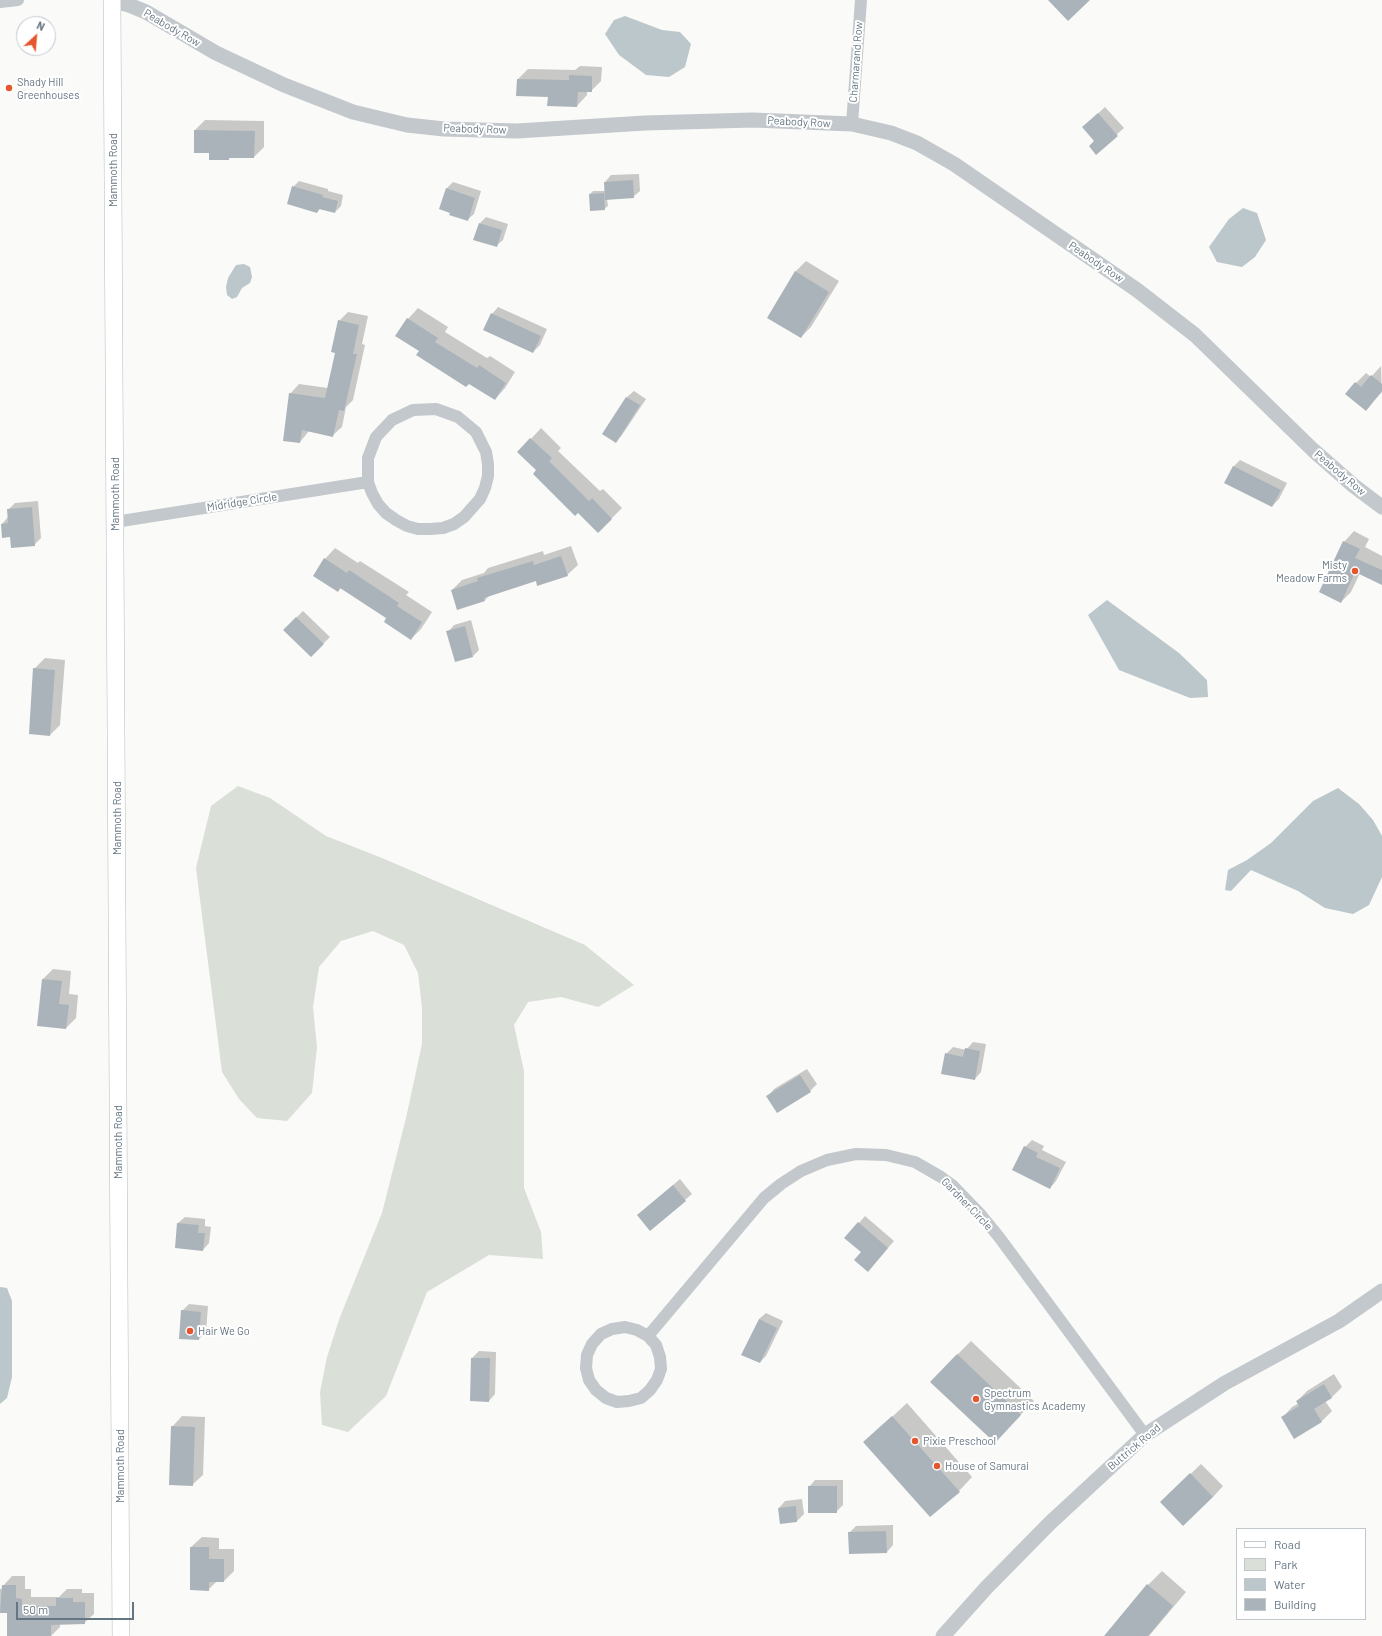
<!DOCTYPE html>
<html>
<head>
<meta charset="utf-8">
<style>
  body { margin:0 }
  #map { position:relative; width:1382px; height:1636px; overflow:hidden; background:#fafaf8; font-family:Barlow,sans-serif }
  canvas { display:block }
  .legend { position:absolute; left:1236px; top:1528px; width:130px; height:92px; box-sizing:border-box; background:#fff; border:1px solid #c1c8cd; margin:0; padding:5px 7px; list-style:none; font-size:12px; color:#657683 }
  .legend li { display:flex; align-items:center; gap:8px; height:20px }
  .legend b { width:20px; border:1px solid #c1c8cd }
  .north { position:absolute; left:16px; top:16px; width:40px; height:40px; box-sizing:border-box; background:#fff; border:1px solid #c1c8cd; border-radius:50%; rotate:26deg; font-size:11px; font-weight:700; line-height:16px; text-align:center; color:#657683 }
  .north::after { content:''; display:block; margin:auto; width:14px; height:18px; background:#e4572e; clip-path:polygon(50% 0,100% 100%,50% 72%,0 100%) }
  .scale { position:absolute; left:16px; top:1602px; width:118px; height:18px; box-sizing:border-box; border:2px solid #657683; border-top:0; padding-left:5px; font-size:12px; line-height:14px; white-space:nowrap; color:#657683; -webkit-text-stroke:3px #fff; paint-order:stroke }
</style>
</head>
<body>
<div id="map">
<canvas width="1382" height="1636"></canvas>
<ul class="legend">
<li><b style="height:5px;background:#fff"></b>Road</li>
<li><b style="height:11px;background:#dadfd7"></b>Park</li>
<li><b style="height:11px;background:#bbc7cb"></b>Water</li>
<li><b style="height:11px;background:#aab3b9"></b>Building</li>
</ul>
<div class="north">N</div>
<div class="scale">50 m</div>
</div>
<script>
const context = document.querySelector('canvas').getContext('2d');
context.lineJoin = 'round';
function paint(path, color) {
  context.fillStyle = color;
  context.fill(path, 'evenodd');
}
function toPath(rows) {
  const path = new Path2D();
  for (const r of rows) {
    path.moveTo(r[0], r[1]);
    for (let i = 2; i < r.length; i += 2) path.lineTo(r[i], r[i + 1]);
  }
  return path;
}
function stroke(path, color, width, dash) {
  context.strokeStyle = color;
  context.lineWidth = width;
  context.lineCap = dash ? 'butt' : 'round';
  context.setLineDash(dash || []);
  context.stroke(path);
}
function write(font, color, halo, rows, align = 'center') {
  context.font = font + ' Barlow,sans-serif';
  context.lineWidth = 4;
  context.setLineDash([]);
  context.textBaseline = 'middle';
  context.strokeStyle = halo;
  context.fillStyle = color;
  for (const [text, x, y, turn = 0] of rows) {
    context.save();
    context.translate(x, y);
    context.rotate((+turn || 0) * Math.PI / 180);
    context.textAlign = isNaN(turn) ? turn : align;
    if (halo) context.strokeText(text, 0, 0);
    context.fillText(text, 0, 0);
    context.restore();
  }
}
const green = toPath([
  [238,786,270,798,326,836,382,858,585,945,634,985,598,1007,561,997,528,1002,514,1025,524,1071,524,1188,541,1232,543,1259,489,1255,427,1292,386,1396,348,1432,322,1425,320,1392,327,1357,340,1317,382,1213,406,1118,422,1044,422,1008,418,973,404,945,373,931,341,941,319,967,313,1007,317,1047,312,1093,287,1121,257,1118,239,1099,222,1072,196,868,211,806]
]);
const water = toPath([
  [625,16,662,30,680,32,691,44,685,67,669,77,646,75,619,55,605,34,614,20],
  [1243,208,1257,213,1266,240,1255,257,1242,267,1217,262,1209,247,1229,219],
  [244,264,250,267,252,277,250,283,242,288,237,297,232,299,227,295,226,287,228,278,236,265],
  [1107,600,1179,653,1207,680,1208,697,1190,698,1119,670,1088,615],
  [1338,788,1359,804,1373,820,1382,836,1382,877,1369,905,1353,914,1325,908,1298,891,1251,870,1231,891,1225,890,1228,870,1247,860,1271,843,1313,801],
  [0,1287,7,1288,12,1301,12,1377,7,1398,0,1404]
]);
const shadow = toPath([
  [580,66,602,67,601,81,591,91,587,91,587,95,577,106,518,79,528,69,575,70],
  [1105,107,1124,128,1096,153,1090,121],
  [205,120,264,121,264,147,254,157,231,157,229,159,210,152,195,152,195,130],
  [639,174,640,191,633,197,607,199,608,206,604,209,590,194,593,191,605,191,605,182,611,175],
  [299,181,328,189,328,191,343,195,341,206,335,212,321,208,317,212,293,187],
  [453,182,481,191,474,214,467,220,451,212,447,188],
  [486,217,508,224,503,240,496,246,480,223],
  [806,261,839,281,811,327,801,337,768,317,796,271],
  [498,307,547,329,540,345,533,352,492,314],
  [418,308,448,327,445,332,487,358,490,356,515,372,505,388,495,399,420,351,408,319],
  [348,312,368,316,362,344,365,345,353,400,346,407,342,427,332,436,309,431,300,442,290,394,299,384,328,388,336,352,339,321],
  [1381,366,1382,392,1366,409,1356,383,1366,373,1371,377],
  [634,391,646,399,622,435,616,442,604,434,627,397],
  [541,428,561,448,558,451,600,491,603,489,622,508,598,532,519,452],
  [1240,460,1287,483,1279,499,1272,506,1233,467],
  [38,501,41,538,34,545,11,536,2,524,8,517,8,510,15,503],
  [1354,531,1369,539,1365,547,1382,556,1382,584,1360,573,1351,592,1341,602,1344,542],
  [571,546,578,565,567,575,536,580,490,595,484,601,452,590,462,580,484,573,488,568,543,551,544,555],
  [335,548,358,563,360,561,409,592,406,595,432,612,421,629,411,639,388,618,341,588,338,591,314,575,325,559],
  [303,611,330,637,311,656,284,630],
  [471,620,479,650,473,656,448,632,454,625],
  [45,658,65,660,60,725,50,735,34,669],
  [53,969,71,971,69,994,78,995,76,1018,66,1028,38,1025,43,979],
  [973,1042,986,1044,981,1072,975,1079,946,1054,953,1047,966,1050],
  [807,1069,817,1084,810,1091,768,1096,774,1089],
  [1032,1140,1044,1146,1042,1150,1066,1162,1056,1181,1050,1188,1025,1147],
  [680,1179,692,1194,685,1200,638,1215],
  [865,1216,894,1241,874,1264,862,1252,859,1223],
  [185,1217,205,1219,205,1226,211,1227,209,1243,203,1250,178,1223],
  [189,1304,208,1306,206,1332,199,1339,182,1311],
  [766,1313,783,1321,766,1356,760,1362,759,1319],
  [971,1341,1034,1401,1008,1428,957,1355],
  [479,1351,496,1352,495,1394,489,1401,472,1358],
  [1334,1374,1342,1387,1332,1397,1325,1401,1332,1411,1321,1422,1282,1418,1292,1407,1299,1403,1297,1401,1307,1391],
  [907,1403,972,1477,959,1491,865,1442],
  [182,1416,205,1417,203,1475,192,1485,172,1427],
  [1201,1464,1223,1486,1213,1497,1172,1492],
  [815,1480,843,1480,843,1505,836,1512,809,1487],
  [802,1499,804,1514,797,1521,780,1523,779,1508,785,1501],
  [893,1525,893,1545,887,1552,849,1533,856,1526],
  [202,1537,219,1538,219,1549,234,1549,234,1571,224,1581,217,1581,208,1590,191,1547],
  [1162,1571,1186,1592,1149,1636,1105,1636,1148,1585],
  [12,1576,25,1576,25,1589,31,1589,31,1597,59,1597,67,1589,82,1589,82,1593,94,1593,94,1614,84,1623,60,1624,60,1627,51,1636,8,1636,8,1612,0,1612,0,1589,3,1589,3,1586]
]);
const building = toPath([
  [1048,0,1090,0,1068,21],
  [569,75,592,76,592,92,578,92,577,107,547,106,548,97,516,96,517,79,569,80],
  [1098,113,1118,136,1096,155,1089,146,1094,141,1082,127],
  [194,130,255,131,254,158,229,158,229,160,209,160,209,153,194,153],
  [633,180,634,198,605,200,604,182],
  [292,186,323,195,322,197,338,201,335,213,319,209,317,213,287,204],
  [446,188,475,198,468,221,449,215,450,213,439,209],
  [604,193,605,210,590,211,589,194],
  [479,223,502,230,497,247,473,240],
  [795,271,829,292,801,338,767,318],
  [491,313,541,336,533,353,483,330],
  [407,318,438,338,435,342,477,368,479,365,506,383,495,400,469,384,466,387,416,355,419,351,395,336],
  [338,320,359,325,353,354,357,354,344,411,339,410,333,437,302,430,300,443,283,441,289,393,325,398,335,353,331,352],
  [1371,375,1382,384,1382,391,1366,411,1345,394,1355,382,1361,387],
  [626,397,640,405,616,443,602,434],
  [530,438,552,458,549,461,589,501,592,498,612,519,598,533,578,513,575,516,533,474,536,470,517,452],
  [1233,466,1281,490,1272,507,1224,483],
  [32,507,35,546,11,548,10,537,2,538,1,524,8,523,7,509],
  [1343,541,1360,549,1355,558,1382,570,1382,585,1355,572,1341,603,1319,592],
  [561,556,568,576,537,586,536,581,484,598,485,601,457,610,451,590,478,581,477,578,533,561,534,565],
  [324,558,347,573,349,570,399,603,397,606,422,622,411,640,384,622,386,618,340,588,338,592,313,576],
  [296,617,324,644,311,657,283,630],
  [465,626,473,657,455,662,446,631],
  [33,668,55,670,50,736,29,734],
  [42,979,62,981,59,1004,69,1005,66,1029,37,1026],
  [965,1048,980,1051,975,1080,941,1074,945,1053,963,1057],
  [800,1075,811,1092,777,1113,766,1096],
  [1024,1146,1038,1153,1036,1157,1060,1168,1050,1189,1012,1170],
  [673,1185,686,1201,650,1231,637,1215],
  [858,1222,888,1248,868,1272,854,1260,861,1252,844,1238],
  [177,1223,199,1225,198,1233,205,1233,203,1251,175,1248],
  [181,1310,201,1312,199,1340,179,1339],
  [759,1319,777,1328,760,1363,741,1355],
  [957,1354,1021,1415,995,1443,930,1382],
  [471,1358,490,1358,489,1402,470,1401],
  [1324,1384,1332,1398,1314,1409,1322,1422,1294,1439,1281,1417,1299,1406,1296,1401],
  [892,1416,960,1492,930,1517,863,1442],
  [171,1426,195,1427,193,1486,169,1485],
  [1190,1473,1213,1497,1183,1526,1160,1502],
  [808,1486,837,1486,837,1513,808,1513],
  [796,1506,797,1522,780,1524,778,1508],
  [886,1531,887,1553,849,1554,848,1532],
  [190,1547,209,1547,209,1559,224,1559,224,1582,209,1582,209,1591,190,1590],
  [1147,1584,1173,1606,1148,1636,1104,1636],
  [2,1585,16,1585,16,1598,22,1599,22,1606,56,1606,56,1598,73,1598,73,1602,85,1602,85,1624,51,1625,51,1636,7,1636,7,1613,0,1613]
]);
const minor = toPath([
  [0,2,18,0],
  [852,124,861,0],
  [115,522,368,482,372,493,378,504,386,513,396,520,407,526,418,529,430,529,443,528,454,524,464,517,480,499,485,488,488,476,488,464,486,452,476,432,458,417,436,409,413,410,392,420,376,437,368,458,368,482],
  [648,1336,656,1345,660,1357,661,1369,657,1380,650,1390,641,1398,629,1401,617,1402,606,1398,596,1390,589,1380,586,1368,587,1355,592,1344,601,1334,612,1329,625,1327,637,1330,648,1336,764,1198,781,1184,801,1171,827,1160,856,1154,886,1155,915,1162,941,1177,952,1185,981,1215,999,1237,1145,1435]
]);
const tertiary = toPath([
  [112,1,129,5,146,12,216,53,284,85,353,112,407,125,444,129,517,131,645,123,753,120,852,124,891,133,917,143,954,164,1137,290,1195,335,1313,450,1354,486,1382,507],
  [943,1636,987,1587,1050,1523,1145,1435,1225,1383,1339,1321,1382,1291]
]);
const secondary = toPath([
  [112,0,121,1636]
]);
const markers = [
  [9,88,4,"#e4572e"],
  [1355,571,4,"#e4572e"],
  [190,1331,4,"#e4572e"],
  [976,1399,4,"#e4572e"],
  [915,1441,4,"#e4572e"],
  [937,1466,4,"#e4572e"]
];
const streetNames = [
  ["Peabody Row",172,28,30],
  ["Charmarand Row",856,62,-86],
  ["Peabody Row",799,122,3],
  ["Peabody Row",475,129,2],
  ["Mammoth Road",113,170,-90],
  ["Peabody Row",1096,262,34],
  ["Peabody Row",1340,473,40],
  ["Mammoth Road",115,494,-90],
  ["Midridge Circle",242,502,-9],
  ["Mammoth Road",117,818,-90],
  ["Mammoth Road",118,1142,-90],
  ["Gardner Circle",967,1204,46],
  ["Buttrick Road",1134,1447,-40],
  ["Mammoth Road",120,1466,-90]
];
const poiNames = [
  ["Shady Hill",17,82],
  ["Greenhouses",17,95],
  ["Misty",1347,565,"right"],
  ["Meadow Farms",1347,578,"right"],
  ["Hair We Go",198,1331],
  ["Spectrum",984,1393],
  ["Gymnastics Academy",984,1406],
  ["Pixie Preschool",923,1441],
  ["House of Samurai",945,1466]
];
paint(green, '#dadfd7');
paint(water, '#bbc7cb');
paint(shadow, '#0003');
paint(building, '#aab3b9');
stroke(secondary, '#b3babf', 18);
stroke(minor, '#c3c8cc', 12);
stroke(tertiary, '#c3c8cc', 15);
stroke(secondary, '#fff', 17);
for (const [x, y, r, color] of markers) {
  const dot = new Path2D();
  dot.arc(x, y, r, 0, 2 * Math.PI);
  context.fillStyle = color;
  context.fill(dot);
  stroke(dot, '#fff', 1.5);
}
write('11px', '#657683', '#fff', streetNames);
write('11px', '#657683', '#fff', poiNames, 'left');
</script>
</body>
</html>
